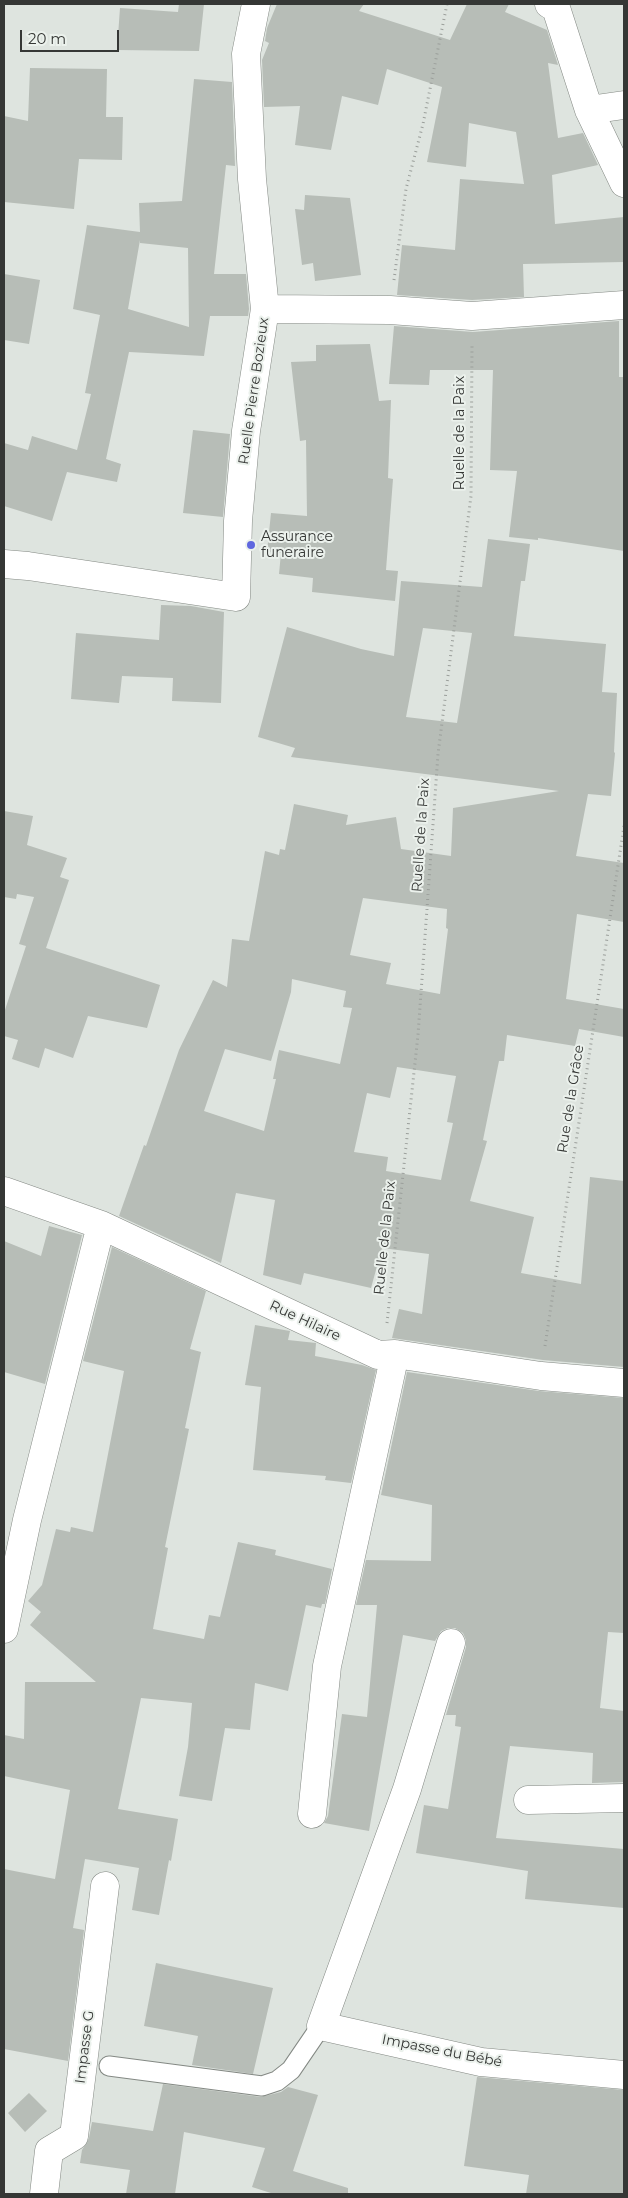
<!DOCTYPE html>
<html>
<head>
<meta charset="utf-8">
<style>
  body { margin:0 }
  #map { position:relative; width:628px; height:2198px; overflow:hidden; background:#dee4df; font-family:Montserrat,sans-serif }
  canvas { display:block }
  .frame { position:absolute; inset:0; border:5px solid #353735; pointer-events:none }
  .scale { position:absolute; left:20px; top:30px; width:99px; height:22px; box-sizing:border-box; border:2px solid #353735; border-top:0; padding-left:6px; font-size:15px; line-height:18px; white-space:nowrap; color:#353735; -webkit-text-stroke:4px #ebf1ec; paint-order:stroke }
</style>
</head>
<body>
<div id="map">
<canvas width="628" height="2198"></canvas>
<div class="frame"></div>
<div class="scale">20 m</div>
</div>
<script>
const context = document.querySelector('canvas').getContext('2d');
context.lineJoin = 'round';
function paint(path, color) {
  context.fillStyle = color;
  context.fill(path, 'evenodd');
}
function toPath(rows) {
  const path = new Path2D();
  for (const r of rows) {
    path.moveTo(r[0], r[1]);
    for (let i = 2; i < r.length; i += 2) path.lineTo(r[i], r[i + 1]);
  }
  return path;
}
function stroke(path, color, width, dash) {
  context.strokeStyle = color;
  context.lineWidth = width;
  context.lineCap = dash ? 'butt' : 'round';
  context.setLineDash(dash || []);
  context.stroke(path);
}
function write(font, color, halo, rows, align = 'center') {
  context.font = font + ' Montserrat,sans-serif';
  context.lineWidth = 4;
  context.setLineDash([]);
  context.textBaseline = 'middle';
  context.strokeStyle = halo;
  context.fillStyle = color;
  for (const [text, x, y, turn = 0] of rows) {
    context.save();
    context.translate(x, y);
    context.rotate((+turn || 0) * Math.PI / 180);
    context.textAlign = isNaN(turn) ? turn : align;
    if (halo) context.strokeText(text, 0, 0);
    context.fillText(text, 0, 0);
    context.restore();
  }
}
const building = toPath([
  [179,4,204,4,199,51,117,50,120,8,178,12],
  [277,4,364,4,359,11,450,40,467,4,509,4,505,12,547,30,558,65,548,63,558,138,583,133,598,165,552,175,555,224,624,217,624,262,523,264,524,297,472,300,397,295,402,245,455,250,460,179,524,184,516,132,469,123,466,167,427,162,442,87,387,69,378,105,342,96,331,150,295,145,300,106,264,107,262,60,269,43,265,41,267,28],
  [30,68,107,69,106,117,123,117,122,160,79,159,74,209,4,202,4,116,28,121],
  [194,79,232,82,235,166,226,165,214,274,246,274,249,309,248,316,210,316,204,356,129,352,106,459,121,464,117,482,67,472,52,521,4,506,4,443,28,450,32,436,77,450,91,394,85,393,100,315,73,309,87,225,140,232,139,203,182,201],
  [140,240,140,243,188,248,189,327,128,309],
  [305,195,350,198,361,275,315,281,313,263,302,265,295,209,304,210],
  [4,274,40,280,29,344,4,340],
  [619,321,619,377,624,377,624,551,538,538,538,540,509,537,517,471,490,470,493,370,430,370,429,385,389,384,394,326,473,332],
  [370,344,379,401,391,400,388,478,393,479,386,570,398,571,395,601,312,592,313,578,279,574,281,553,267,552,271,513,307,516,306,440,300,441,291,362,316,361,316,345],
  [193,430,230,434,223,517,183,513],
  [488,539,530,544,525,581,521,581,514,636,606,644,602,692,617,693,614,752,615,753,611,796,588,794,576,856,624,863,624,922,577,914,566,999,624,1009,624,1037,579,1029,575,1046,507,1035,504,1061,499,1061,483,1140,487,1141,470,1201,534,1217,521,1273,581,1284,590,1177,624,1181,624,1367,543,1360,392,1338,399,1309,422,1314,429,1254,382,1248,371,1288,304,1273,301,1285,263,1275,275,1200,236,1193,221,1263,119,1216,144,1145,146,1146,179,1050,213,980,227,987,232,939,249,941,265,851,279,855,280,849,285,850,294,804,348,815,346,825,396,817,401,849,451,856,453,808,559,791,291,757,295,748,258,737,287,627,361,649,394,656,401,581,482,587],
  [423,628,472,633,457,723,406,717],
  [363,898,447,909,446,928,448,929,440,994,386,984,391,963,350,955],
  [292,979,346,991,343,1007,352,1008,340,1064,279,1050,273,1079,276,1079,264,1131,204,1111,225,1049,271,1061,291,992],
  [397,1067,456,1076,447,1122,453,1123,441,1180,386,1171,388,1157,354,1152,367,1093,390,1098],
  [161,605,191,606,224,612,221,703,172,701,173,678,122,676,119,703,71,699,76,633,159,640],
  [4,811,33,816,27,845,67,858,60,877,69,880,46,948,160,985,147,1028,88,1016,73,1058,45,1048,39,1068,12,1059,18,1040,4,1036,4,1013,26,946,19,944,34,897,17,894,16,899,4,897],
  [49,1226,82,1235,45,1384,4,1372,4,1241,41,1256],
  [112,1247,206,1291,190,1349,201,1352,185,1428,189,1429,165,1547,168,1548,153,1629,204,1639,209,1615,220,1617,238,1542,276,1550,275,1555,332,1569,325,1604,322,1604,321,1608,306,1605,288,1691,255,1683,250,1730,225,1728,212,1801,179,1796,188,1747,192,1703,141,1698,118,1809,178,1819,171,1861,169,1860,159,1915,132,1910,139,1868,85,1859,73,1928,84,1930,68,2061,4,2049,4,1869,55,1879,70,1790,4,1776,4,1735,24,1739,25,1682,96,1682,30,1625,41,1612,28,1601,42,1585,56,1529,70,1532,71,1527,93,1532,124,1371,83,1361],
  [255,1325,290,1331,288,1340,316,1343,315,1356,362,1365,376,1370,351,1483,325,1480,326,1476,253,1470,261,1387,245,1385],
  [407,1372,539,1391,624,1398,624,1633,608,1632,600,1708,624,1711,624,1782,592,1783,593,1753,510,1746,496,1838,624,1849,624,1908,525,1899,528,1871,416,1853,424,1805,448,1809,461,1727,455,1726,456,1715,446,1715,466,1647,466,1640,463,1633,455,1628,448,1628,441,1631,435,1641,403,1635,369,1831,324,1823,328,1816,342,1714,367,1717,377,1605,356,1605,366,1560,431,1561,432,1505,381,1495],
  [156,1963,273,1988,253,2074,192,2065,198,2036,144,2026],
  [477,2077,624,2090,624,2194,526,2194,529,2175,464,2166],
  [163,2084,261,2097,281,2092,288,2087,318,2095,293,2171,348,2188,348,2194,274,2194,252,2187,265,2148,184,2132,175,2194,126,2194,130,2170,80,2163,82,2150,89,2138,92,2122,153,2131],
  [29,2093,47,2111,25,2132,8,2113]
]);
const path = toPath([
  [394,280,406,189,423,124,447,4],
  [387,1323,418,1035,438,754,471,496,472,346],
  [545,1346,624,826]
]);
const service = toPath([
  [109,2066,262,2086,277,2081,291,2070,321,2026]
]);
const minor = toPath([
  [256,4,246,54,252,179,265,309],
  [549,4,556,8,589,110,624,183],
  [589,110,624,105],
  [4,564,28,566,236,597,238,521,246,431,265,309,390,310,472,316,624,305],
  [4,1191,101,1225,378,1355,395,1354,541,1376,624,1383],
  [4,1629,27,1520,101,1225],
  [451,1643,407,1789,321,2026,481,2062,624,2075],
  [528,1800,624,1798],
  [312,1814,327,1666,395,1354],
  [44,2194,49,2151,74,2136,105,1886]
]);
const markers = [
  [251,545,5,"#5f67df"]
];
const streetNames = [
  ["Ruelle Pierre Bozieux",254,391,-82],
  ["Ruelle de la Paix",460,433,-90],
  ["Ruelle de la Paix",421,835,-86],
  ["Rue de la Grâce",571,1099,-81],
  ["Ruelle de la Paix",385,1238,-84],
  ["Rue Hilaire",305,1321,25],
  ["Impasse G",85,2047,-83],
  ["Impasse du Bébé",442,2051,11]
];
const poiNames = [
  ["Assurance",261,537],
  ["funeraire",261,553]
];
paint(building, '#b7bdb7');
stroke(service, '#848984', 21);
stroke(minor, '#848984', 29);
stroke(path, '#9b9f9b', 3, [1, 4]);
stroke(service, '#fff', 19);
stroke(minor, '#fff', 28);
for (const [x, y, r, color] of markers) {
  const dot = new Path2D();
  dot.arc(x, y, r, 0, 2 * Math.PI);
  context.fillStyle = color;
  context.fill(dot);
  stroke(dot, '#ebf1ec', 2);
}
write('14px', '#353735', '#ebf1ec', streetNames);
write('14px', '#353735', '#ebf1ec', poiNames, 'left');
</script>
</body>
</html>
